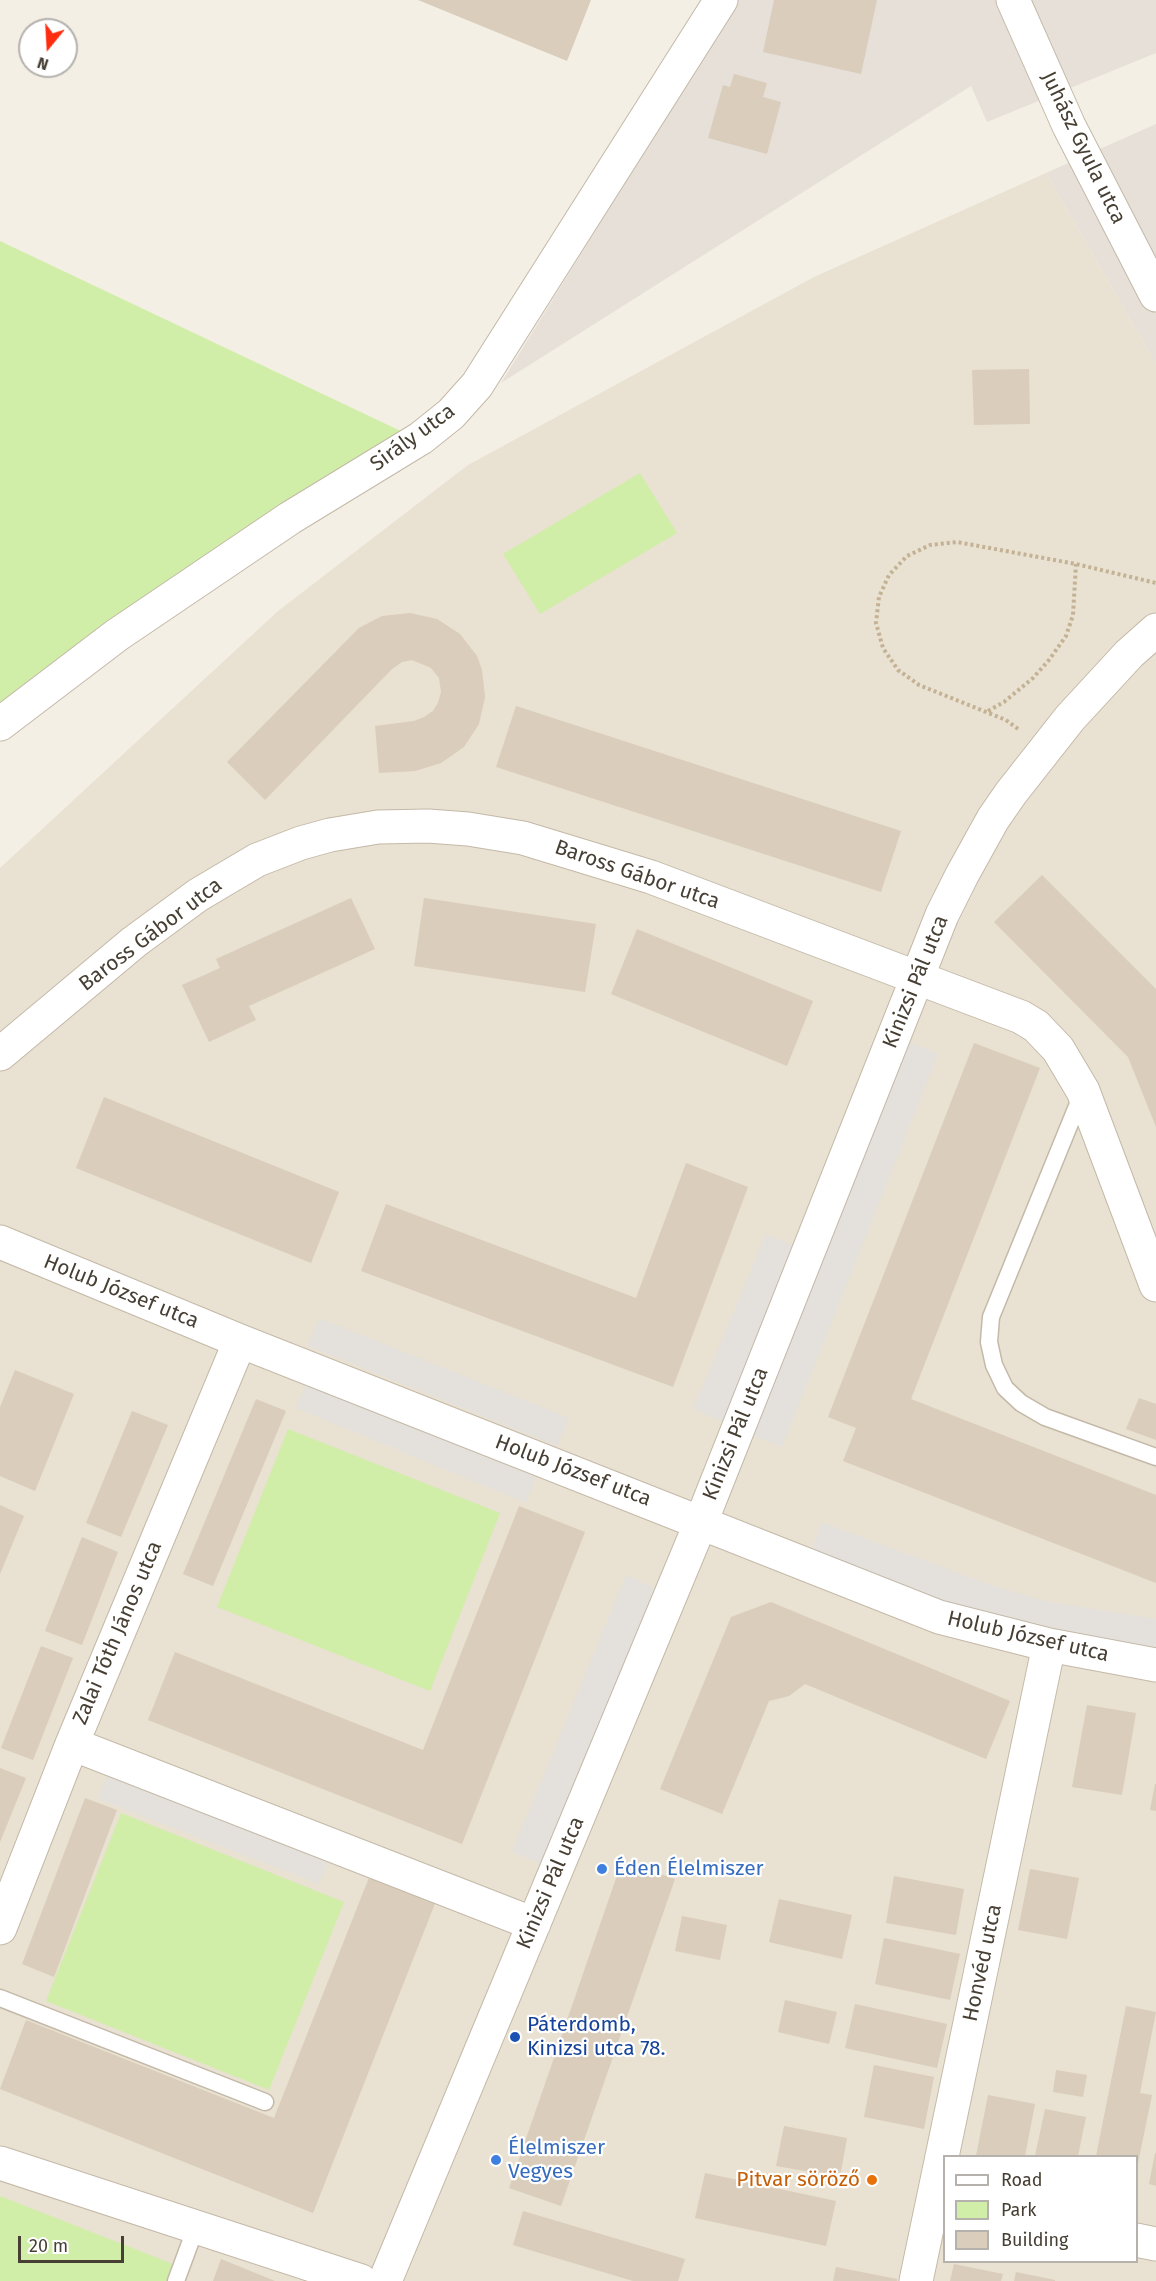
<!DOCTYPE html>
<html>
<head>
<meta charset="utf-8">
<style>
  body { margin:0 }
  #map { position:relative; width:1156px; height:2281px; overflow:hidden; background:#f4efe4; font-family:"Fira Sans",sans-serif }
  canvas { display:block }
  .legend { position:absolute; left:943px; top:2155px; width:195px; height:108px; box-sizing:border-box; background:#fff; border:2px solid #b5b2ad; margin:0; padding:8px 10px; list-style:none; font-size:18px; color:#473f33 }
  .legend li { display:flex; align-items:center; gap:12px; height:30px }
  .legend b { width:30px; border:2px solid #b5b2ad }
  .north { position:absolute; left:18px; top:18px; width:60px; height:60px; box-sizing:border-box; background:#fff; border:2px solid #b5b2ad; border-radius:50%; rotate:198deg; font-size:16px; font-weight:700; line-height:24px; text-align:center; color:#473f33 }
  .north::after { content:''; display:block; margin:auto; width:21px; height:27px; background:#ff2d10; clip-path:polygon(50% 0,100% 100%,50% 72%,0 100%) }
  .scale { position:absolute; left:18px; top:2236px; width:106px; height:27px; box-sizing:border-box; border:3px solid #473f33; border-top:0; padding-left:8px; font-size:18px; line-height:21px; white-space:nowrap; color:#473f33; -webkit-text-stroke:4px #fff; paint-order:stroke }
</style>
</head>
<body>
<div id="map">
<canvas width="1156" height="2281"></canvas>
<ul class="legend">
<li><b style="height:8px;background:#fff"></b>Road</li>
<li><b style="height:16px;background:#d0eea8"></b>Park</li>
<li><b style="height:16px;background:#dacdbb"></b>Building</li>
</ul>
<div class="north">N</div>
<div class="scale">20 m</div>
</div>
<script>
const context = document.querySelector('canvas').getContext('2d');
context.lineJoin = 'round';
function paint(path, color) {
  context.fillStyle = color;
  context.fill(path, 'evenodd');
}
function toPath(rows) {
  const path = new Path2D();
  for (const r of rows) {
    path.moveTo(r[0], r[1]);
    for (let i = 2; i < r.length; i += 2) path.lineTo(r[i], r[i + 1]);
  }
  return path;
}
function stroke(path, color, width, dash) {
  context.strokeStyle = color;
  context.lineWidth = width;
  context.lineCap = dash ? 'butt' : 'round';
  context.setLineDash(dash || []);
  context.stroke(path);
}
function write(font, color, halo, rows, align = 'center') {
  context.font = font + ' "Fira Sans",sans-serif';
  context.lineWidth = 4.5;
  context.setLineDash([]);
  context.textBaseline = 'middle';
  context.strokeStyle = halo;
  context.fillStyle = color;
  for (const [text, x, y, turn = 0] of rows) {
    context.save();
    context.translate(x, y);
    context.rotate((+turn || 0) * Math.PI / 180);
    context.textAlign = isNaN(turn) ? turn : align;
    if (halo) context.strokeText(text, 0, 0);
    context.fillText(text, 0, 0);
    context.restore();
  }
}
const residential = toPath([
  [1046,173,1156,364,1156,2281,0,2281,0,868,278,611,468,465,814,277],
  [944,2156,1136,2156,1136,2262,944,2262]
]);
const industrial = toPath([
  [738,0,1156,0,1156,53,987,122,971,86,501,383],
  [1156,124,1156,364,1046,173]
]);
const green = toPath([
  [0,241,426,443,260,549,0,737],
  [640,473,677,533,540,614,503,554],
  [288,1429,500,1513,430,1691,217,1607],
  [121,1813,344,1902,269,2090,46,2001],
  [0,2196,178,2266,172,2281,0,2281]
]);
const parking = toPath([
  [909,1042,938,1054,782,1447,752,1435],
  [766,1234,795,1246,723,1422,693,1409],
  [319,1318,569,1418,557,1446,308,1346],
  [306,1385,536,1477,526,1503,296,1408],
  [821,1522,988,1584,1045,1601,1156,1619,1156,1651,972,1613,811,1552],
  [626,1575,655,1588,542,1864,512,1852],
  [107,1776,328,1862,319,1884,98,1799]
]);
const building = toPath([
  [418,0,591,0,567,61],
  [774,0,877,0,861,74,763,52],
  [734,74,767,83,763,97,781,102,767,154,708,138,723,85,730,87],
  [1029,369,1030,424,974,425,972,370],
  [410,613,437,619,460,634,477,656,482,670,485,697,479,724,464,747,441,763,415,771,379,773,375,726,414,721,424,717,433,711,438,703,441,692,439,678,431,668,412,660,402,662,392,669,265,800,227,762,359,628,382,616],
  [516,706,901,831,881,892,496,767],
  [1042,875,1156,989,1156,1127,1128,1057,994,922],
  [351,898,375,949,249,1006,256,1020,209,1042,182,985,220,968,216,959],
  [424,898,596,924,585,992,414,966],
  [637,929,813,1001,787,1066,611,994],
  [974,1043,1040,1068,911,1399,1156,1495,1156,1583,843,1461,856,1428,828,1417],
  [104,1097,339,1192,311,1263,76,1168],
  [686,1163,748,1187,673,1387,361,1271,386,1204,636,1298],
  [15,1370,74,1394,35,1491,0,1476,0,1407],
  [1139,1398,1156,1404,1156,1440,1126,1429],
  [256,1399,286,1411,213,1586,183,1574],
  [132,1411,168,1425,121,1537,86,1523],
  [0,1505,24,1516,0,1574],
  [519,1506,585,1532,462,1844,148,1720,175,1652,423,1750],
  [82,1537,118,1552,82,1645,45,1631],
  [771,1602,1010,1701,986,1759,805,1684,789,1696,769,1701,722,1814,660,1789,731,1617],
  [41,1646,73,1658,33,1760,1,1748],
  [1087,1705,1136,1713,1122,1795,1072,1787],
  [0,1768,26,1778,0,1842],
  [1155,1784,1156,1784,1156,1811,1150,1810],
  [85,1798,117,1810,54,1977,22,1964],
  [622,1861,675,1879,561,2206,509,2188],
  [1030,1869,1079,1878,1067,1939,1018,1930],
  [370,1875,436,1901,313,2213,0,2089,26,2020,274,2118],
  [894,1876,964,1889,956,1935,886,1923],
  [779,1899,852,1915,842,1959,769,1942],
  [682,1916,727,1925,720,1960,675,1951],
  [884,1938,960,1954,950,2000,875,1984],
  [785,2000,837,2012,829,2044,778,2032],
  [855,2004,947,2024,937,2068,845,2048],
  [1126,2006,1156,2012,1140,2093,1152,2095,1138,2163,1136,2156,1096,2156],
  [874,2065,934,2077,924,2129,864,2117],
  [1056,2070,1087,2075,1083,2097,1053,2092],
  [988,2095,1035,2104,1025,2156,976,2156],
  [1045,2109,1086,2117,1078,2156,1035,2156],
  [784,2126,847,2138,840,2177,776,2166],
  [1155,2153,1156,2153,1156,2186,1149,2184],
  [705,2173,836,2201,826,2246,695,2218],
  [523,2211,685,2259,678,2281,633,2281,513,2245],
  [221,2259,275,2281,213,2281],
  [954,2264,1003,2274,1001,2281,950,2281],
  [836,2267,897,2279,897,2281,833,2281],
  [1016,2272,1055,2280,1055,2281,1014,2281]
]);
const path = toPath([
  [988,711,1004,702,1033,678,1049,660,1066,636,1073,615,1076,564],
  [1018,729,1006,720,919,685,898,670,883,648,876,623,879,597,889,575,907,556,930,545,957,542,1076,564,1156,583]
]);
const lane = toPath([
  [1082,1094,991,1317,989,1342,994,1365,1005,1388,1021,1403,1045,1417,1156,1457],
  [0,1998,265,2102],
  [176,2281,196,2227]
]);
const street = toPath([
  [1013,0,1069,126,1156,295],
  [0,724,117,635,290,518,421,438,451,414,477,385,721,0],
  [0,1054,134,942,198,895,257,860,301,843,330,835,378,827,428,826,468,829,523,838,651,877,1021,1017,1036,1026,1058,1049,1083,1091,1156,1285],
  [0,1242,240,1341,939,1617,1049,1645,1156,1665],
  [72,1744,534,1924],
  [0,1928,72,1744,240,1341],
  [0,2163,361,2281],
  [1136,2240,1156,2244],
  [385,2281,701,1522,942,915,962,875,993,819,1011,793,1070,718,1129,654,1156,630],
  [916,2281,1049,1645]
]);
const markers = [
  [602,1869,6,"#3f7fe0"],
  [515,2037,6,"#1a4fb4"],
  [496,2160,6,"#3f7fe0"],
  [872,2180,6,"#e8710a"]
];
const streetNames = [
  ["Juhász Gyula utca",1083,148,64],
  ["Sirály utca",413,438,-36],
  ["Baross Gábor utca",637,875,19],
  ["Baross Gábor utca",151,935,-37],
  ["Kinizsi Pál utca",916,982,-68],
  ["Holub József utca",121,1292,22],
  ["Kinizsi Pál utca",736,1434,-68],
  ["Holub József utca",573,1471,21],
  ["Zalai Tóth János utca",118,1633,-67],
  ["Holub József utca",1028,1637,13],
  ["Kinizsi Pál utca",551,1883,-67],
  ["Honvéd utca",983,1963,-78]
];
const shopNames = [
  ["Éden Élelmiszer",614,1869],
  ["Élelmiszer",508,2148],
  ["Vegyes",508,2172]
];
const transitNames = [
  ["Páterdomb,",527,2025],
  ["Kinizsi utca 78.",527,2049]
];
const foodNames = [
  ["Pitvar söröző",860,2180]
];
paint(residential, '#e9e1d1');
paint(industrial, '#e6e0d9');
paint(green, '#d0eea8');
paint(parking, '#e4e1dd');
paint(building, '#dacdbb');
stroke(lane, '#c4b9a8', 19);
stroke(street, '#c4b9a8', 35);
stroke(path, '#c4b295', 4, [3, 3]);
stroke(lane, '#fff', 16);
stroke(street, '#fff', 33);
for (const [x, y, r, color] of markers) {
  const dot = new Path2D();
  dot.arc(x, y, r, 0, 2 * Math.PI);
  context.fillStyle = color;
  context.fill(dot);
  stroke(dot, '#fff', 2);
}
write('21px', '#473f33', '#fff', streetNames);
write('21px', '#366cbe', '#fff', shopNames, 'left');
write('21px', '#164399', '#fff', transitNames, 'left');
write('21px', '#c56008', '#fff', foodNames, 'right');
</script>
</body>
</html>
